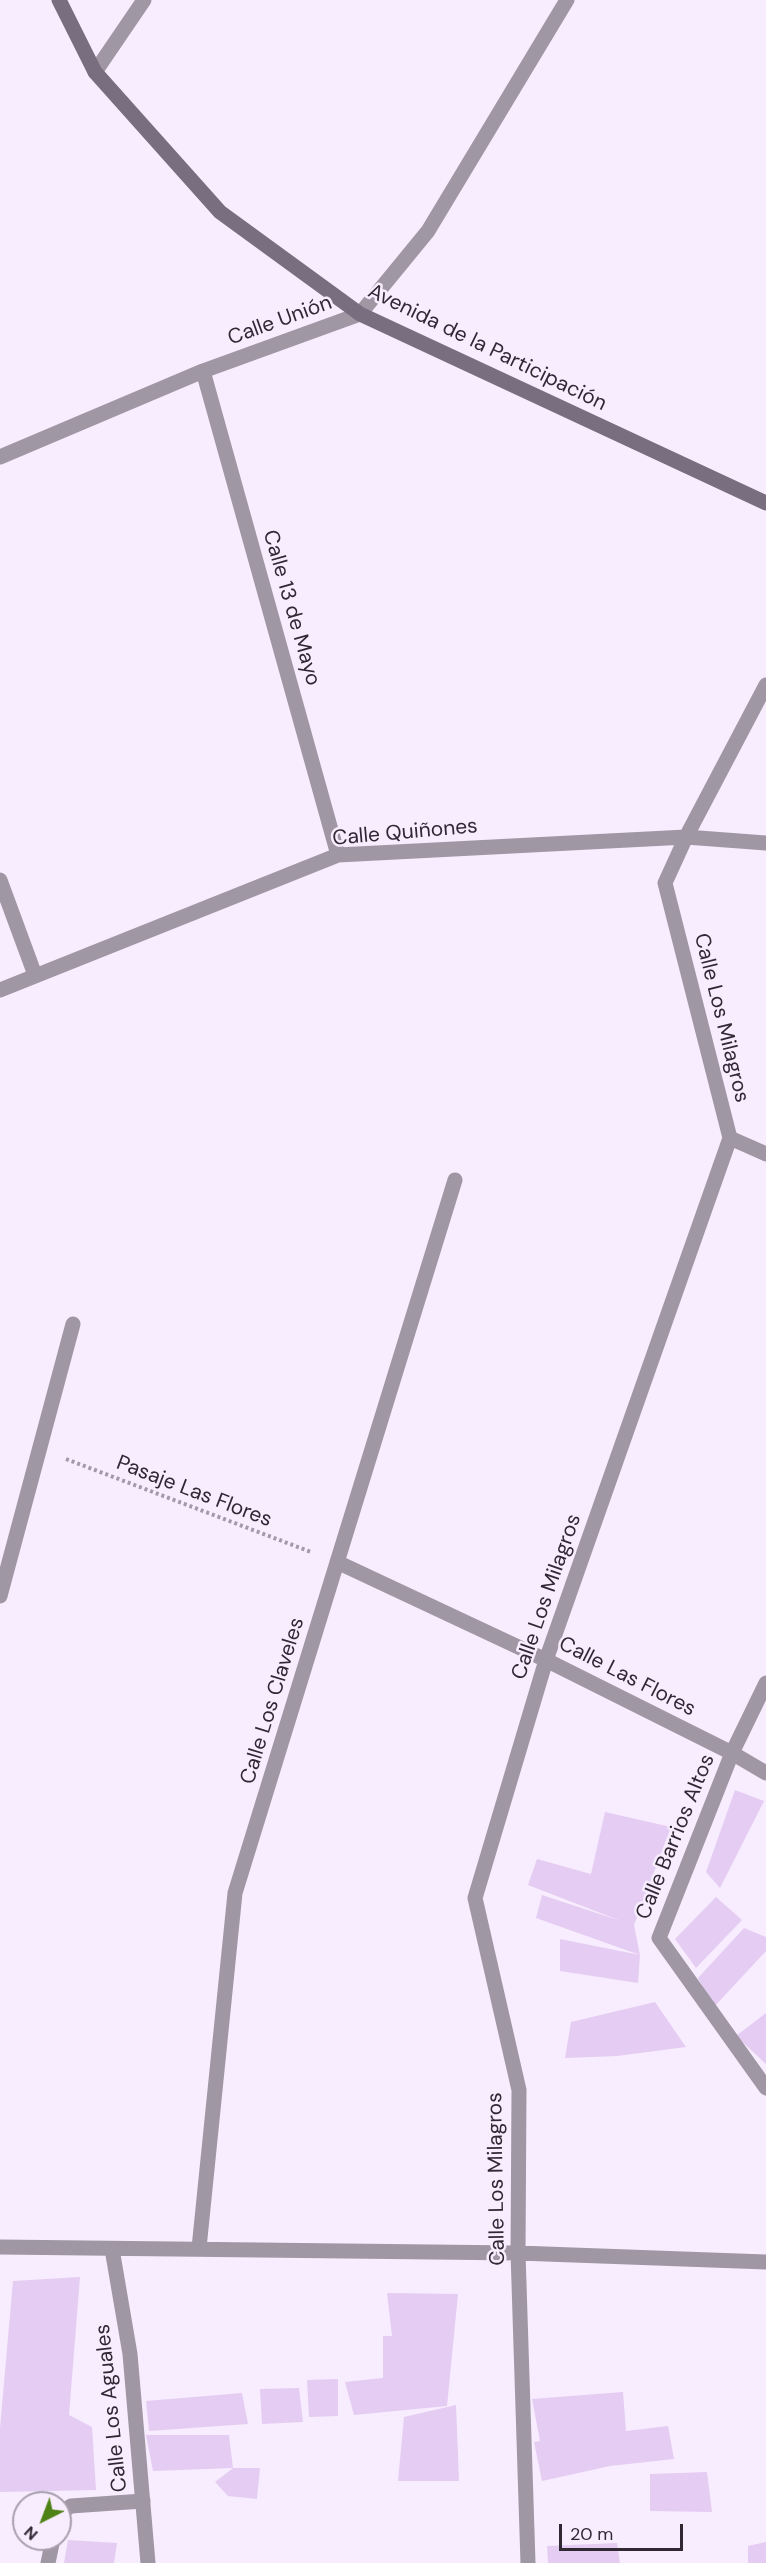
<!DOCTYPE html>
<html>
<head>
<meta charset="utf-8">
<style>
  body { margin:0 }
  #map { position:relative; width:766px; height:2563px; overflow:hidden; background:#f7edfe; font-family:"DM Sans",sans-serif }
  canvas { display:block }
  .north { position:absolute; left:12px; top:2491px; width:60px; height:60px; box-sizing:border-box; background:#f7edfe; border:2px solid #a79fad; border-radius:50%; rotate:222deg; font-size:16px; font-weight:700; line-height:24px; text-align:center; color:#302934 }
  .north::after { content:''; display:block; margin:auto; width:21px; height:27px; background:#4f8216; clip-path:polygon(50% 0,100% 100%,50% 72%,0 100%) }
  .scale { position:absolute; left:559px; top:2524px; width:124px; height:27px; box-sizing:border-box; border:3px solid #302934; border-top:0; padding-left:8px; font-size:18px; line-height:21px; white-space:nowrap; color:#302934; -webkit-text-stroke:4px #f7edfe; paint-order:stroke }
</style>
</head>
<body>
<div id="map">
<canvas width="766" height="2563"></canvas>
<div class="north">N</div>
<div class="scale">20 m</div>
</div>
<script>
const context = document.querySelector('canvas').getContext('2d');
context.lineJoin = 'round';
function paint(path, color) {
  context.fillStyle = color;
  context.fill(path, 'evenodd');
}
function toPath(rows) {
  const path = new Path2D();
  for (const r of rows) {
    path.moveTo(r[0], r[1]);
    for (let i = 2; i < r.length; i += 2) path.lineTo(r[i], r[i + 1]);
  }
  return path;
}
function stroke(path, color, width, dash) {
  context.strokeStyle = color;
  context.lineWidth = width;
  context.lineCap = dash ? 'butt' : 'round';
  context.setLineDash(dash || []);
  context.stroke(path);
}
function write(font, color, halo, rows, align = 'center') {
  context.font = font + ' "DM Sans",sans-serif';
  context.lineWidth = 5;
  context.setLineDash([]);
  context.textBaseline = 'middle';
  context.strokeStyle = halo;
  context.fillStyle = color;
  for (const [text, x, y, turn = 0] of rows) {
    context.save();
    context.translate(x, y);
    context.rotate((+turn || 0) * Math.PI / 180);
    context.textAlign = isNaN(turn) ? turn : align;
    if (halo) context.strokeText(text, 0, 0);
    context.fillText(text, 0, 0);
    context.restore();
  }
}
const building = toPath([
  [735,1790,764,1801,720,1888,706,1872],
  [605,1812,671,1827,634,1925,640,1955,536,1918,542,1895,621,1921,528,1885,537,1859,591,1874],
  [716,1897,742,1920,696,1968,675,1939],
  [744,1928,766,1937,766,1951,714,2007,698,1978],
  [560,1939,640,1955,638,1983,560,1971],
  [655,2002,686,2047,617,2056,565,2058,571,2022],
  [766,2013,766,2064,736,2036],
  [80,2277,69,2415,92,2427,96,2490,0,2492,0,2428,13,2281],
  [387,2293,458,2294,447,2406,354,2415,345,2382,383,2378,383,2336,392,2336],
  [338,2379,338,2416,309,2417,307,2380],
  [299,2388,303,2422,262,2424,260,2389],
  [623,2392,626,2431,668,2426,674,2459,610,2466,542,2481,534,2442,540,2441,532,2399],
  [242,2393,248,2424,149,2431,146,2401],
  [456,2405,459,2481,398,2481,404,2417],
  [146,2435,229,2435,233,2468,153,2471],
  [233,2468,260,2468,257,2499,228,2496,215,2482],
  [707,2472,712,2512,650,2511,650,2474],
  [68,2540,117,2543,114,2563,64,2563],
  [766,2542,766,2563,748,2563,748,2546],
  [617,2543,620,2563,548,2563,547,2546]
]);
const path = toPath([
  [66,1459,311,1552]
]);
const service = toPath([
  [60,2513,71,2506,143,2501],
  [48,2563,53,2539]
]);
const minor = toPath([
  [95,72,144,0],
  [203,371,338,855],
  [0,457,203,371,360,314,428,231,567,0],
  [0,880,35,975],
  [0,990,338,855,686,837,766,843],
  [730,1138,766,1154],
  [337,1562,546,1660,732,1753,766,1773],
  [0,1596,73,1324],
  [766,1683,732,1753,659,1938,766,2088],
  [0,2247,518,2253,766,2262],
  [199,2248,235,1893,455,1180],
  [112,2249,130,2354,148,2563],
  [528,2563,518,2253,519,2090,475,1898,546,1660,730,1138,665,883,686,837,766,685]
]);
const secondary = toPath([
  [59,0,95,72,220,212,360,314,766,503]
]);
const streetNames = [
  ["Calle Unión",280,321,-20],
  ["Avenida de la Participación",487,348,26],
  ["Calle 13 de Mayo",291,608,74],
  ["Calle Quiñones",405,833,-5],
  ["Calle Los Milagros",721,1018,76],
  ["Pasaje Las Flores",194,1492,21],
  ["Calle Los Milagros",547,1597,-71],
  ["Calle Las Flores",627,1677,27],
  ["Calle Los Claveles",273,1701,-73],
  ["Calle Barrios Altos",676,1837,-68],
  ["Calle Los Milagros",497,2179,-91],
  ["Calle Los Aguales",112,2408,-96]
];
paint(building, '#e5ccf3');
stroke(path, '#a29aa8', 4, [3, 3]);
stroke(service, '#9f98a4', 15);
stroke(minor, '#9f98a4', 15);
stroke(secondary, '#786e7f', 15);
write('21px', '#302934', '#f7edfe', streetNames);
</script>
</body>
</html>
